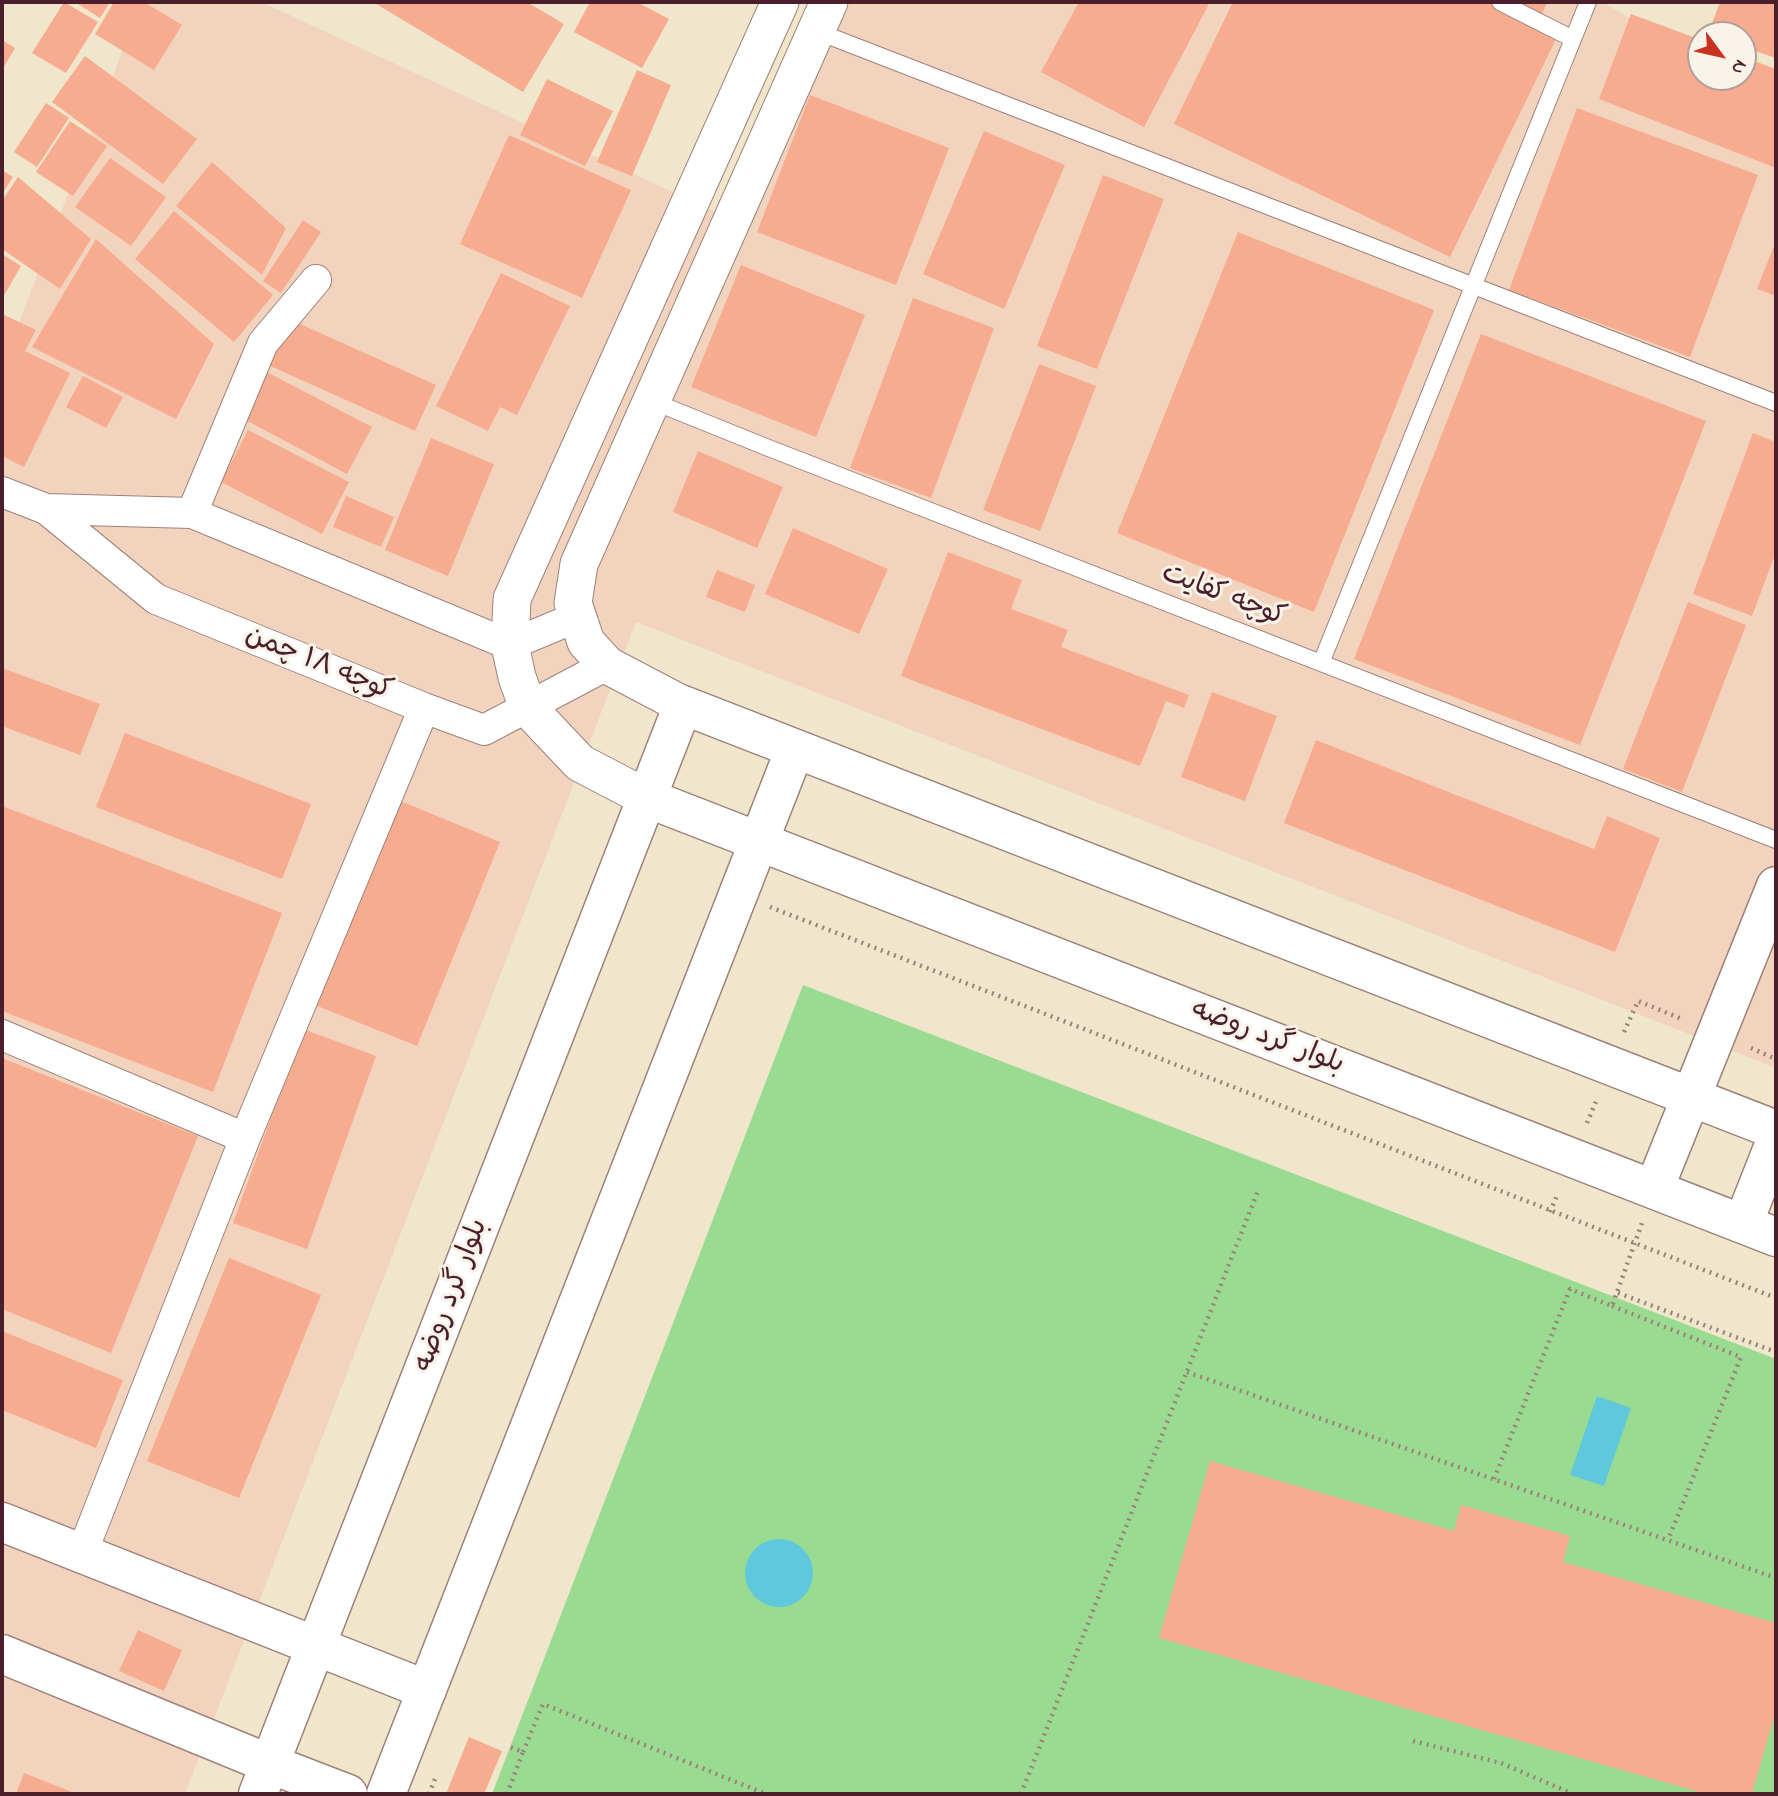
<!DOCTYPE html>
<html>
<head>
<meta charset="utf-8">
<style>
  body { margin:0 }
  #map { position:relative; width:1778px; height:1796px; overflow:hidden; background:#efe6cb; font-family:"Indie Flower",sans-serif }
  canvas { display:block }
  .frame { position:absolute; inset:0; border:4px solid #4a1f2b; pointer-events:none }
  .north { position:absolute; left:1687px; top:21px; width:70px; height:70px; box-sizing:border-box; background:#f7f3e8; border:2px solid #b29e9c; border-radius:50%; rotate:123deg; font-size:19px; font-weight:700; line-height:28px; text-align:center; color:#4a1f2b }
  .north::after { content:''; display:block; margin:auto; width:24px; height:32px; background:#c8321e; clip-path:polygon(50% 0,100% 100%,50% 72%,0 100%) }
</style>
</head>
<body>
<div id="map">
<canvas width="1778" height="1796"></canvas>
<div class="frame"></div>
<div class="north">N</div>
</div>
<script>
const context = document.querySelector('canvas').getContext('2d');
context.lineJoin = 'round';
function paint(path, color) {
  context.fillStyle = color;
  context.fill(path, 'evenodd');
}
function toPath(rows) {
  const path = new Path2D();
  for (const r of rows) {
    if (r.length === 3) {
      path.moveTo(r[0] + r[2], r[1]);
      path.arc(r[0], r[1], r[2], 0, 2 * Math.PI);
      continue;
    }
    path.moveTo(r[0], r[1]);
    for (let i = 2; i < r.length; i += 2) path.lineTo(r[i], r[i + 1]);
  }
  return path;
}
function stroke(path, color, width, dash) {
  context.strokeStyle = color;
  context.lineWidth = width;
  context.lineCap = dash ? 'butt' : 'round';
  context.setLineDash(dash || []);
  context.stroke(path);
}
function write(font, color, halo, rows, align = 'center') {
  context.font = font + ' "Indie Flower","Playpen Sans Arabic",sans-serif';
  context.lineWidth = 6;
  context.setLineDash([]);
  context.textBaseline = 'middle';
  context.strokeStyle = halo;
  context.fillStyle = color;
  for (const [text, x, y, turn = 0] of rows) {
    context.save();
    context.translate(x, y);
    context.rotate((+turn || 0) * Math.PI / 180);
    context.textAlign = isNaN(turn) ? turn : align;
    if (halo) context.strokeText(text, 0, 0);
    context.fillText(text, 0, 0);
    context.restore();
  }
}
const built = toPath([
  [141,2,261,2,742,224,844,2,1602,2,1701,60,1701,77,1730,77,1776,104,1776,1068,636,622,185,1794,2,1794,2,367]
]);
const green = toPath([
  [803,985,1776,1359,1776,1794,492,1794]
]);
const water = toPath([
  [1597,1396,1631,1408,1604,1486,1570,1475],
  [779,1573,34]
]);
const building = toPath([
  [64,2,98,22,66,73,32,53],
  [75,2,110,2,100,18],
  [114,2,144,2,182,25,154,70,95,34],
  [373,2,527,2,564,24,523,92],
  [590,2,637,2,669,19,642,68,574,32],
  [1079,2,1210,2,1144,127,1041,72],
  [1233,2,1490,2,1558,35,1450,257,1174,124],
  [1514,2,1547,2,1542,14],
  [1720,2,1776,2,1776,58,1743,47,1743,35,1708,34],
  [1631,14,1701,40,1701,77,1743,77,1743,57,1776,69,1776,168,1599,99],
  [2,40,15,48,2,70],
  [85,56,197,139,163,184,52,102],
  [637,70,671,85,632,176,597,162],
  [547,79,613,111,585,166,520,135],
  [810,95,949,148,896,285,757,232],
  [46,103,69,118,37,167,14,152],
  [1577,108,1758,175,1690,357,1509,290],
  [70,121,107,146,73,196,36,172],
  [984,131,1065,165,1004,309,923,274],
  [509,135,631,190,582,298,460,244],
  [110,158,166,197,131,246,75,207],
  [212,162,286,228,262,275,176,206],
  [2,170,13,177,2,194],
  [1103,175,1164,199,1097,369,1037,346],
  [18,177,91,239,60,289,2,249,2,201],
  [174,211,273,295,234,342,135,259],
  [303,220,321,232,281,293,263,281],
  [1238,232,1434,310,1314,612,1117,533],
  [96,239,214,344,176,419,32,347],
  [1776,241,1776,296,1757,289],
  [2,254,21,266,2,299],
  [741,265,865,315,816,437,691,387],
  [501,273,570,306,517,415,500,407,488,431,436,406],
  [913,298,994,328,931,498,850,468],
  [2,314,36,330,25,351,70,373,24,467,2,456],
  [289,319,436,385,415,431,268,365],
  [1481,334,1706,421,1580,745,1354,659],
  [1039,364,1096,386,1040,531,983,510],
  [263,370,372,427,347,474,238,416],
  [83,376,123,397,106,428,66,407],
  [248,430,349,482,322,534,221,482],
  [1753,433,1776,442,1776,552,1752,616,1693,594],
  [431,438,494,464,448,576,385,550],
  [698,451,783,487,757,548,673,512],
  [346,496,394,517,381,547,333,527],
  [793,528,888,569,859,634,765,594],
  [948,552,1022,580,1011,609,1068,630,1061,647,1189,695,1184,708,1166,701,1140,766,901,676],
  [717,570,755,585,745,612,706,597],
  [1688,602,1746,625,1682,792,1623,769],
  [2,668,100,704,80,755,2,726],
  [1212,692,1277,716,1245,801,1181,777],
  [125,733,311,804,282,879,96,807],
  [1316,740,1594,849,1607,816,1660,838,1615,952,1284,823],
  [398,800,500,842,417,1046,315,1005],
  [2,806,282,913,213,1092,2,1011],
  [303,1029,376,1056,307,1249,233,1223],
  [2,1058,198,1136,111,1353,2,1309],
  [229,1258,321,1295,239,1498,147,1461],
  [2,1331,123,1380,96,1448,2,1410],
  [1210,1461,1454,1531,1461,1505,1570,1536,1563,1562,1776,1623,1776,1710,1752,1794,1706,1794,1159,1638],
  [138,1630,182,1650,164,1691,119,1671],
  [469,1737,502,1751,484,1794,446,1794],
  [24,1773,77,1794,16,1794]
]);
const path = toPath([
  [770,907,1776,1298],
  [1624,1032,1638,1001,1682,1019],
  [1751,1048,1776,1059],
  [1587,1123,1597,1099],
  [1550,1212,1558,1193],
  [1618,1293,1776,1352],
  [1612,1306,1741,1357,1668,1540],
  [1187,1372,1776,1578],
  [1494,1479,1570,1289,1612,1306,1642,1223],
  [1413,1741,1501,1763,1573,1794],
  [523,1752,543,1704,766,1794],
  [429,1794,435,1779],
  [507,1794,523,1752,510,1747],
  [1021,1794,1259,1188]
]);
const service = toPath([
  [1500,2,1573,39],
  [816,31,1776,403],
  [652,401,766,447,1776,840],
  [1321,663,1588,2]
]);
const minor = toPath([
  [2,492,46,509,156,599,424,708,484,730,607,665],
  [46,509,192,513,510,645,577,617],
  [192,513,263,343,316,280],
  [2,1035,245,1138],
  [82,1553,245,1138,424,708]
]);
const tertiary = toPath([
  [683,705,607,665,586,642,573,603,579,564,829,2],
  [647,798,580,763,528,708,517,677,510,645,512,599,780,2]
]);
const primary = toPath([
  [647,798,1776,1237],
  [1654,1189,1776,886],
  [1743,1224,1776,1140],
  [2,1522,427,1690],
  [2,1654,270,1764,348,1794],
  [258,1794,683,705,1776,1130],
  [386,1794,795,749]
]);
const streetNames = [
  ["کوچه کفایت",1223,597,21],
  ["كوچه ١٨ چمن",318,665,22],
  ["بلوار گرد روضه",1267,1039,21],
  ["بلوار گرد روضه",453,1296,-69]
];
paint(built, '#f2d4be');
paint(green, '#9adb92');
paint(water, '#60c8dc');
paint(building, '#f7ab8f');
stroke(service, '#9c827b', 18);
stroke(minor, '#9c827b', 32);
stroke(tertiary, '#9c827b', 39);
stroke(primary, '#9c827b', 41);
stroke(path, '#9c827b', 4.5, [2, 5]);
stroke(service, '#fff', 16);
stroke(minor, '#fff', 30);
stroke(tertiary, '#fff', 37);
stroke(primary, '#fff', 38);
write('28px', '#4a1f2b', '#f7f3e8', streetNames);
</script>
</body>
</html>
